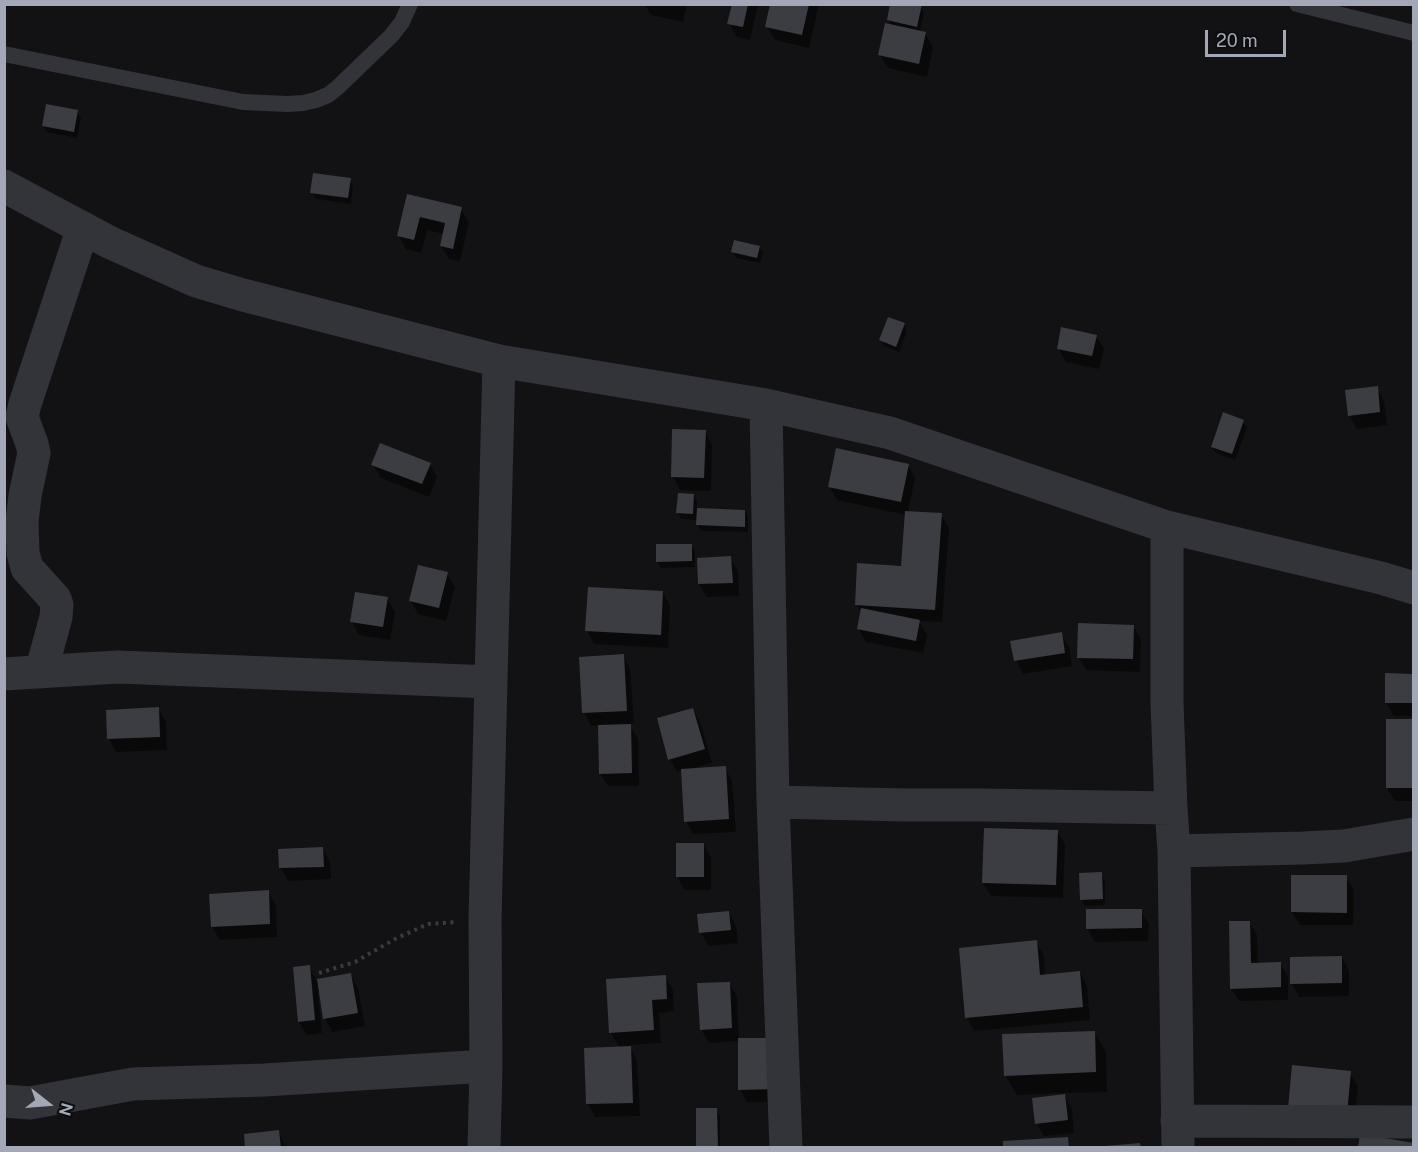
<!DOCTYPE html>
<html>
<head>
<meta charset="utf-8">
<style>
  body { margin:0 }
  #map { position:relative; width:1418px; height:1152px; overflow:hidden; background:#121214; font-family:"Public Sans",sans-serif }
  canvas { display:block }
  .frame { position:absolute; inset:0; border:6px solid #a2a8b6; pointer-events:none }
  .north { position:absolute; left:18px; top:1074px; width:60px; height:60px; -webkit-text-stroke:4px #0d0d0f; paint-order:stroke; rotate:107deg; font-size:16px; font-weight:700; line-height:24px; text-align:center; color:#a2a8b6 }
  .north::after { content:''; display:block; margin:auto; width:21px; height:27px; background:#a2a8b6; clip-path:polygon(50% 0,100% 100%,50% 72%,0 100%) }
  .scale { position:absolute; left:1205px; top:30px; width:81px; height:27px; box-sizing:border-box; border:3px solid #a2a8b6; border-top:0; padding-left:8px; font-size:18px; line-height:21px; white-space:nowrap; color:#a2a8b6; -webkit-text-stroke:4px #0d0d0f; paint-order:stroke }
</style>
</head>
<body>
<div id="map">
<canvas width="1418" height="1152"></canvas>
<div class="frame"></div>
<div class="north">N</div>
<div class="scale">20 m</div>
</div>
<script>
const context = document.querySelector('canvas').getContext('2d');
context.lineJoin = 'round';
function paint(path, color) {
  context.fillStyle = color;
  context.fill(path, 'evenodd');
}
function toPath(rows) {
  const path = new Path2D();
  for (const r of rows) {
    path.moveTo(r[0], r[1]);
    for (let i = 2; i < r.length; i += 2) path.lineTo(r[i], r[i + 1]);
  }
  return path;
}
function stroke(path, color, width, dash) {
  context.strokeStyle = color;
  context.lineWidth = width;
  context.lineCap = dash ? 'butt' : 'round';
  context.setLineDash(dash || []);
  context.stroke(path);
}
const shadow = toPath([
  [645,4,687,4,683,22,651,15],
  [733,4,758,4,750,40,737,37,729,23],
  [772,4,819,4,809,48,775,40,767,27],
  [921,6,924,12,920,32,925,33,933,47,927,77,888,68,880,55,892,26,889,20],
  [77,112,81,118,77,138,47,132,43,126],
  [350,180,353,186,351,204,316,199,312,193],
  [408,196,461,209,469,222,460,261,449,259,441,246,444,234,427,230,421,253,406,249,399,236],
  [759,247,763,253,760,263,736,258,733,252],
  [904,324,907,331,899,352,884,346,881,340],
  [1096,336,1104,349,1099,369,1066,362,1058,348],
  [1377,388,1384,401,1387,425,1357,429,1349,415],
  [1243,421,1247,428,1235,460,1216,453,1212,447],
  [705,431,712,445,711,491,680,490,673,477],
  [430,464,437,477,429,497,381,478,373,465],
  [908,465,915,478,908,512,941,515,949,528,942,622,919,621,927,635,923,653,866,642,858,628,862,614,857,605,903,568,906,515,837,500,829,486],
  [694,495,697,502,697,510,745,511,748,517,748,532,701,531,698,525,698,520,681,519,678,513],
  [691,545,695,551,695,567,661,568,657,562],
  [730,558,738,571,739,596,707,597,699,584,698,559],
  [447,574,455,587,446,621,418,614,411,601],
  [663,592,670,606,668,648,594,644,587,630],
  [387,598,395,612,390,640,359,635,352,622],
  [1133,626,1141,639,1140,672,1086,670,1079,657],
  [1061,634,1069,647,1072,666,1023,674,1016,661],
  [623,656,630,669,634,723,629,724,638,739,639,786,608,786,600,773,599,725,591,726,584,713],
  [1414,675,1414,716,1394,716,1386,703],
  [159,709,166,722,167,750,116,752,109,739],
  [693,709,700,722,712,763,690,769,725,768,732,781,736,832,693,834,686,821,682,771,677,772,670,759],
  [1414,721,1414,801,1395,801,1387,788],
  [1057,831,1065,844,1063,898,991,896,983,883],
  [704,845,711,858,711,890,685,890,677,877],
  [322,848,330,861,331,879,288,881,281,868,280,851],
  [1101,874,1105,880,1105,905,1085,906,1081,899],
  [1346,877,1354,890,1353,925,1300,925,1292,912],
  [268,892,276,905,277,937,220,940,212,927],
  [1141,911,1149,924,1148,941,1095,942,1087,928],
  [729,913,736,926,738,943,709,946,701,933],
  [1249,922,1257,935,1258,964,1280,963,1288,977,1288,1000,1239,1001,1231,988],
  [1036,942,1044,955,1045,976,1080,972,1087,986,1090,1020,974,1031,967,1017],
  [1342,957,1349,971,1349,996,1299,997,1292,984],
  [309,967,317,981,351,975,358,988,365,1026,332,1032,325,1018,320,991,318,992,322,1033,307,1035,299,1022],
  [665,977,673,990,674,1011,659,1013,661,1043,629,1045,637,1061,640,1116,595,1117,588,1104,585,1049,620,1048,611,1033],
  [729,983,737,996,739,1039,782,1102,747,1102,740,1089,739,1041,709,1043,701,1029],
  [1094,1032,1106,1052,1107,1092,1063,1093,1072,1109,1074,1133,1044,1136,1036,1123,1063,1096,1062,1093,1017,1095,1005,1075],
  [1350,1073,1358,1086,1354,1126,1297,1121],
  [716,1109,720,1116,720,1148,699,1148,698,1146],
  [279,1132,286,1148,247,1148]
]);
const building = toPath([
  [732,4,748,4,743,27,727,24],
  [770,4,809,4,802,35,765,27],
  [890,4,922,4,917,27,887,20],
  [885,23,926,32,919,64,878,55],
  [46,104,78,110,74,132,42,126],
  [313,173,351,178,348,198,310,193],
  [407,194,462,207,453,249,440,246,445,223,420,217,414,240,397,236],
  [734,240,760,246,757,258,731,252],
  [888,317,905,323,896,347,879,340],
  [1061,327,1097,335,1092,356,1057,349],
  [1378,386,1380,412,1348,416,1345,390],
  [1223,412,1244,420,1232,454,1211,447],
  [672,429,706,430,704,478,671,477],
  [380,443,431,463,422,484,371,465],
  [836,448,909,464,901,502,828,487],
  [678,493,694,494,693,514,676,513],
  [697,508,745,510,745,527,696,525],
  [905,511,942,513,935,610,855,605,857,563,901,566],
  [656,544,692,544,692,561,656,562],
  [731,556,733,583,698,584,697,558],
  [418,565,448,572,439,608,409,601],
  [588,587,663,591,661,635,585,631],
  [355,592,388,597,383,627,350,622],
  [861,608,920,620,916,641,857,629],
  [1078,623,1134,625,1133,659,1077,658],
  [1062,632,1065,653,1014,661,1010,641],
  [624,654,627,711,582,713,579,657],
  [1385,673,1414,674,1414,703,1385,703],
  [159,707,160,737,107,739,106,710],
  [693,708,705,749,668,760,657,718],
  [1386,719,1414,719,1412,765,1414,765,1414,788,1386,788],
  [631,724,632,773,599,774,598,725],
  [726,766,729,819,684,822,681,769],
  [984,828,1058,830,1056,885,982,883],
  [676,843,704,843,704,877,676,877],
  [323,847,324,867,279,868,278,849],
  [1102,872,1103,899,1080,900,1079,873],
  [1291,875,1347,875,1347,913,1291,912],
  [269,890,270,924,211,927,209,894],
  [1086,909,1142,909,1142,928,1086,929],
  [729,911,731,930,699,933,697,914],
  [1229,921,1250,921,1251,963,1281,962,1281,987,1230,989],
  [1037,940,1040,975,1080,971,1083,1007,965,1018,959,948],
  [1342,956,1342,983,1290,984,1290,957],
  [310,965,315,1020,298,1022,293,967],
  [351,973,358,1013,323,1019,317,979],
  [666,975,667,999,652,1000,654,1030,609,1033,606,979],
  [730,982,732,1028,700,1030,697,983],
  [1095,1031,1096,1072,1004,1076,1002,1034],
  [738,1038,775,1038,775,1089,738,1090],
  [631,1046,633,1103,586,1104,584,1048],
  [1292,1065,1351,1071,1347,1114,1288,1108],
  [1065,1094,1068,1120,1035,1124,1032,1098],
  [696,1108,717,1108,718,1146,696,1146],
  [279,1130,281,1148,245,1148,244,1134],
  [1360,1134,1414,1143,1414,1148,1358,1148],
  [1068,1137,1069,1148,1003,1148,1003,1141],
  [1140,1143,1141,1148,1105,1148,1105,1146]
]);
const path = toPath([
  [319,973,355,962,395,939,428,924,457,922]
]);
const lane = toPath([
  [1297,4,1414,33],
  [4,54,243,102,287,104,303,103,316,100,328,95,337,88,391,36,402,22,410,4]
]);
const street = toPath([
  [4,186,111,243,196,281,243,295,499,361,766,405,890,433,1167,527,1381,578,1414,588],
  [766,405,773,802,786,1148],
  [1167,527,1167,703,1171,808,1174,851,1178,1148],
  [41,672,56,617,57,605,55,599,27,568,23,553,22,521,25,496,34,453,32,444,22,417,25,404,83,228],
  [4,674,118,667,491,682],
  [773,802,905,805,983,805,1171,808],
  [1174,851,1303,848,1344,846,1414,834],
  [4,1101,30,1103,133,1084,265,1080,486,1066],
  [1177,1121,1414,1122],
  [484,1148,486,1066,485,920,499,361]
]);
paint(shadow, '#0007');
paint(building, '#3c3d42');
stroke(path, '#393b41', 4, [3, 4.5]);
stroke(lane, '#33343a', 16);
stroke(street, '#33343a', 33);
</script>
</body>
</html>
